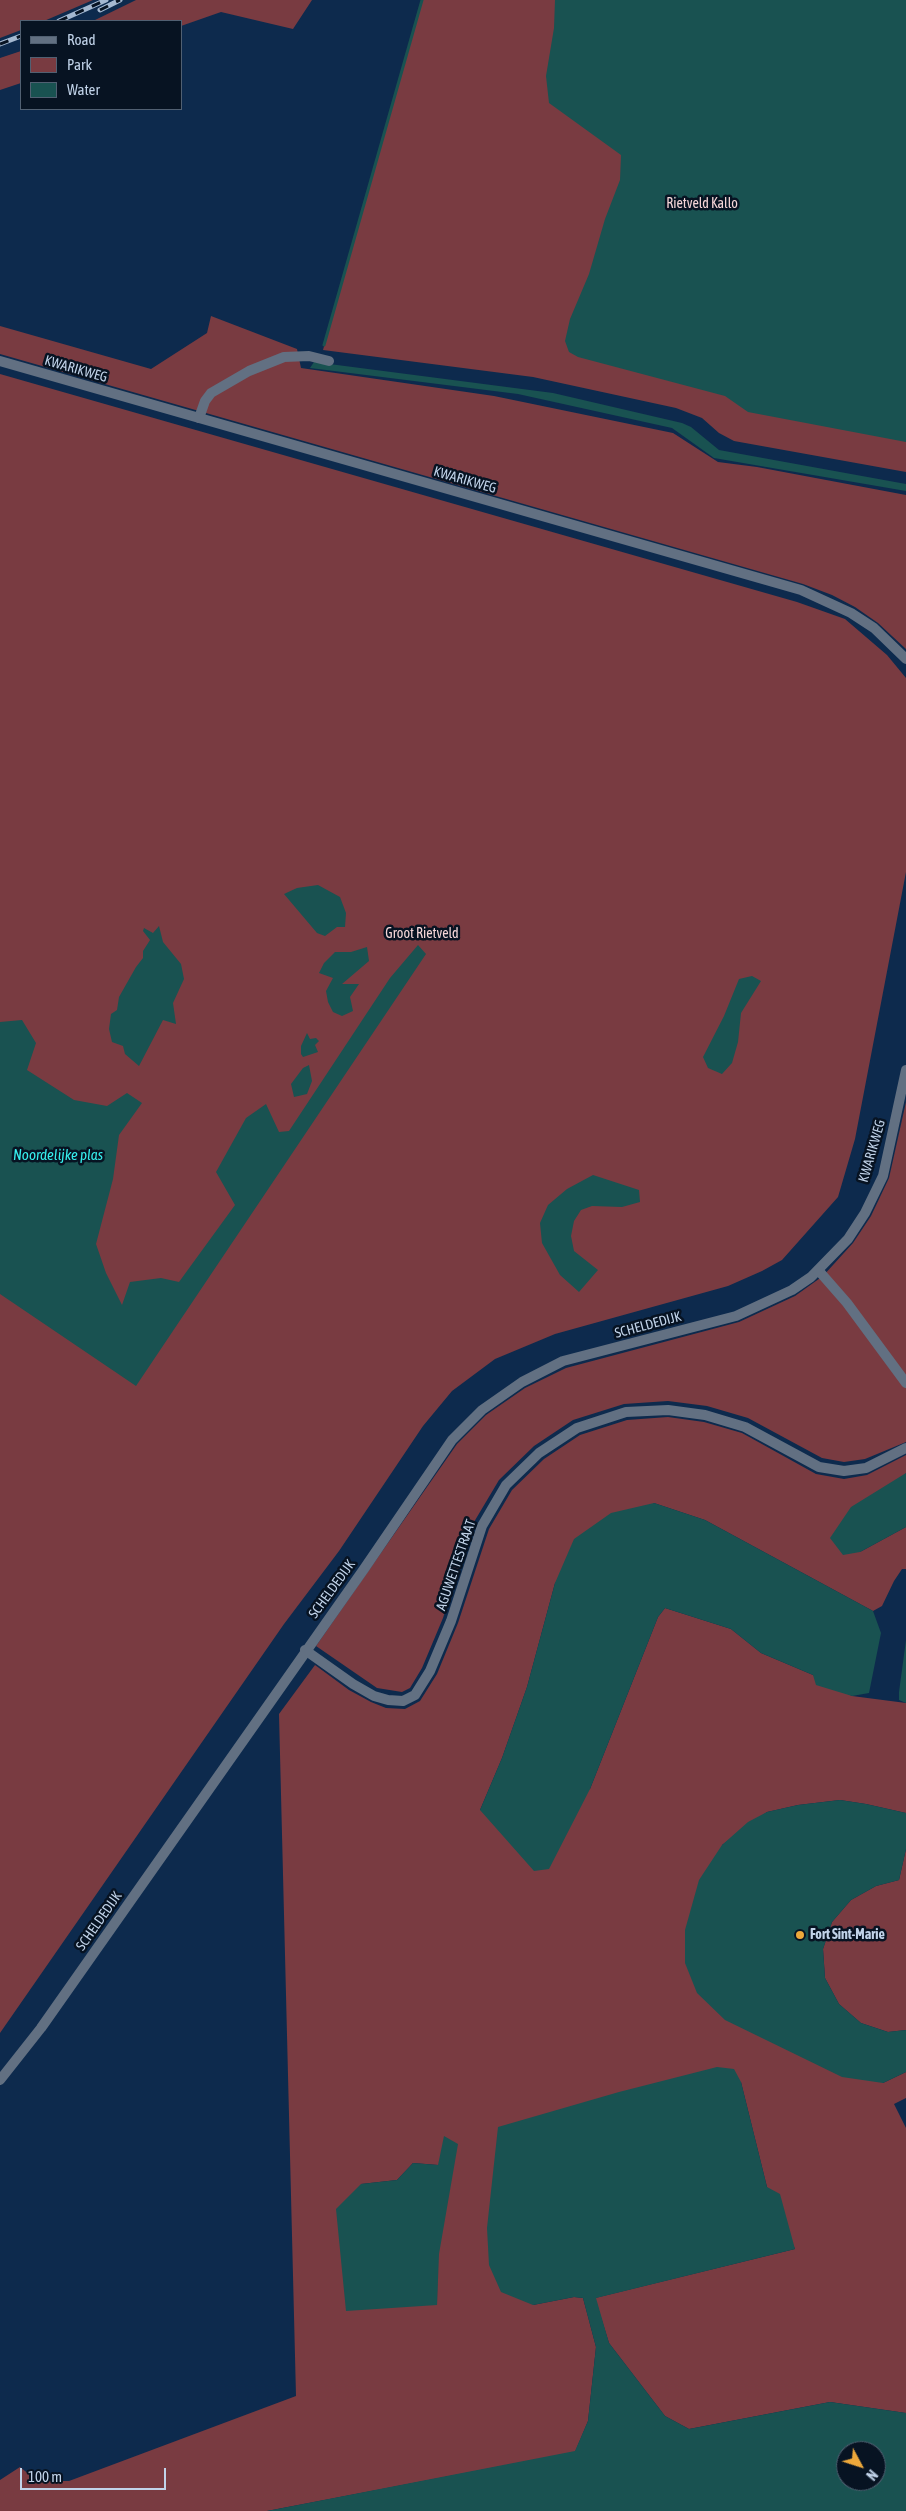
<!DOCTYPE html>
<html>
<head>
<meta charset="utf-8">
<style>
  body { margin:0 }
  #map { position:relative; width:906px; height:2511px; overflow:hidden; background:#0d2a4d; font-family:"Asap Condensed",sans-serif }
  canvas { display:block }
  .legend { position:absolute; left:20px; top:20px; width:162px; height:90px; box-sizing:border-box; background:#071322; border:1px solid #516072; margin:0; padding:6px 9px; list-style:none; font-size:15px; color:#c1d3e9 }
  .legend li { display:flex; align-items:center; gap:10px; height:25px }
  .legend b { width:25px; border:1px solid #516072 }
  .north { position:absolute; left:836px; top:2441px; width:50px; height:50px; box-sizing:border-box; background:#071322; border:1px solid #516072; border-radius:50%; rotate:130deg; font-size:14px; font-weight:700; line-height:20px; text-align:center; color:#c1d3e9 }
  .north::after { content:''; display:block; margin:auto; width:18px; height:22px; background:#eda83b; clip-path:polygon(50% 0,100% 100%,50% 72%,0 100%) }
  .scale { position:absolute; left:20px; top:2468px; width:146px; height:22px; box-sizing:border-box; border:2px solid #c1d3e9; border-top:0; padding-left:6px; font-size:15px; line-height:18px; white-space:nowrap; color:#c1d3e9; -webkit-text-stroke:4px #071322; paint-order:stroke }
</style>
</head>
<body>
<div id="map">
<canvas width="906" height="2511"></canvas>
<ul class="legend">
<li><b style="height:6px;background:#627082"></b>Road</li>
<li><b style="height:14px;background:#793b41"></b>Park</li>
<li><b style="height:14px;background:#195251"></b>Water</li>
</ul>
<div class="north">N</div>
<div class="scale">100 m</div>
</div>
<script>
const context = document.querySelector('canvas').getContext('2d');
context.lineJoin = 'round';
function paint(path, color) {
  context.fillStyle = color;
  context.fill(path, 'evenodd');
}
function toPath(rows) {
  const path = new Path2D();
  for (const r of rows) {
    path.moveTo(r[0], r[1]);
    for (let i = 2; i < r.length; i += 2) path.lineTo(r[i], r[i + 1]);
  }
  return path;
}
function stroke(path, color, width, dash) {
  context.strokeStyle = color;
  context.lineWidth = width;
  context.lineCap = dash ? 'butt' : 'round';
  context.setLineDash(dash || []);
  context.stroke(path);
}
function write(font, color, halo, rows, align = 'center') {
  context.font = font + ' "Asap Condensed",sans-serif';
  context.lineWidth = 5;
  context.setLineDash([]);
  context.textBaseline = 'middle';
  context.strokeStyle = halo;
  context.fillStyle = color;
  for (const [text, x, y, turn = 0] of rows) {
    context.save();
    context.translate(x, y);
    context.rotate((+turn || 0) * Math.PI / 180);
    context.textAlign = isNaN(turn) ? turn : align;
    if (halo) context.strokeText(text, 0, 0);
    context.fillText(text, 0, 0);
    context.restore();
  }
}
const green = toPath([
  [0,0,93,0,44,21,21,21,21,30,0,38],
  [136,0,312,0,293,29,221,12,181,26,181,21,93,21],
  [422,0,906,0,906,472,734,441,719,433,702,418,676,408,533,377,323,350],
  [21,51,21,83,0,90,0,58],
  [211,316,297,349,301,368,494,396,673,433,718,462,757,467,906,495,906,649,878,623,855,607,832,595,803,584,0,354,0,326,151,369,207,333],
  [0,374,797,602,845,619,887,655,906,678,906,872,855,1139,838,1197,782,1260,762,1271,728,1286,555,1334,495,1359,452,1391,423,1426,339,1551,284,1624,0,2033],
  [906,1102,906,1442,865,1459,844,1462,822,1458,748,1418,707,1406,668,1401,624,1404,573,1420,534,1446,499,1480,474,1522,443,1618,422,1668,410,1688,402,1692,377,1688,316,1646,457,1444,486,1415,525,1388,566,1368,739,1322,795,1296,823,1276,853,1243,871,1216,889,1178],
  [668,1417,704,1422,742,1433,816,1474,844,1479,867,1475,906,1455,906,1473,860,1552,906,1527,906,1569,902,1569,894,1581,882,1606,873,1611,705,1520,654,1503,555,1583,527,1687,502,1758,480,1810,590,1789,658,1617,665,1608,731,1629,761,1653,813,1675,852,1696,906,1703,906,1813,866,1804,840,1800,798,1805,767,1812,722,1845,883,2083,906,2072,906,2098,894,2104,906,2128,906,2413,830,2402,689,2429,665,2416,609,2343,595,2298,795,2249,767,2187,741,2082,533,2305,574,2297,583,2298,596,2347,588,2421,575,2452,267,2511,0,2511,0,2480,20,2467,30,2475,47,2481,69,2481,296,2396,279,1714,315,1665,349,1690,371,1702,386,1708,405,1709,420,1701,437,1674,458,1623,489,1529,512,1490,544,1459,580,1435,627,1420],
  [413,2163,438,2165,437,2305,361,2184,397,2180],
  [906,1849,906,2030,888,2032,861,2023,839,2004,825,1978,823,1949,832,1922,851,1900,876,1886,899,1880]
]);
const water = toPath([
  [555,0,906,0,906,442,748,412,725,396,578,357,569,352,565,341,570,319,589,274,605,219,620,180,621,155,549,103,546,76,554,28],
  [314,362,553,393,682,423,691,427,719,450,906,484,906,491,714,458,672,428,518,394,310,368],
  [318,885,340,897,346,913,345,927,337,927,325,936,317,933,284,894,297,888],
  [159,926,163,942,181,964,184,979,173,1003,176,1024,163,1020,139,1066,125,1054,123,1046,112,1042,109,1029,111,1014,117,1010,119,997,136,967,143,958,143,951,150,940,143,931,144,928,153,933],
  [418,945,426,954,136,1386,0,1294,0,1022,22,1020,36,1043,27,1070,74,1100,107,1106,127,1093,142,1103,119,1135,113,1179,96,1244,106,1273,122,1305,130,1282,161,1278,179,1282,235,1205,216,1172,246,1118,266,1104,279,1132,289,1131,390,978],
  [367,947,369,961,342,984,359,984,350,997,353,1011,342,1016,333,1012,328,1002,326,991,333,978,319,973,324,963,335,952,351,952],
  [752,976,761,981,741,1013,738,1042,732,1063,722,1074,708,1068,703,1057,724,1016,739,979],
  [307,1033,310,1039,316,1038,319,1041,315,1045,318,1052,303,1057,301,1054,301,1046],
  [309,1065,312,1081,307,1094,294,1097,291,1084,303,1068],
  [593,1175,639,1190,640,1202,622,1207,592,1206,581,1210,574,1221,571,1236,574,1251,598,1270,579,1292,560,1275,542,1243,540,1223,548,1205,567,1189],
  [906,1473,906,1527,860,1552,843,1555,830,1538,851,1507],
  [654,1503,705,1520,873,1611,881,1633,869,1693,852,1696,816,1685,813,1675,761,1653,731,1629,665,1608,658,1617,590,1789,549,1869,534,1871,480,1810,502,1758,527,1687,555,1583,574,1539,611,1513],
  [906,1640,906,1703,899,1700,899,1692],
  [840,1800,866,1804,906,1813,906,1849,899,1880,876,1886,851,1900,832,1922,823,1949,825,1978,839,2004,861,2023,888,2032,906,2030,906,2072,883,2083,842,2077,725,2020,697,1993,685,1963,685,1930,699,1880,722,1845,748,1822,767,1812,798,1805],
  [717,2067,734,2069,741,2082,767,2187,780,2194,795,2249,596,2298,609,2343,665,2416,689,2429,830,2402,906,2413,906,2511,267,2511,575,2451,588,2421,596,2347,583,2298,574,2297,533,2305,501,2292,489,2265,487,2228,498,2127,619,2092],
  [846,2451,876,2451,876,2481,846,2481],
  [444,2136,458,2144,439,2254,437,2305,346,2311,336,2209,361,2184,397,2180,413,2163,438,2165]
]);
const stream = toPath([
  [324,345,422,0]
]);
const minor = toPath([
  [199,418,205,401,211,393,249,371,284,357,309,356,329,361],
  [819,1271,847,1303,906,1383],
  [305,1650,353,1684,374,1696,388,1700,403,1701,415,1695,430,1671,451,1621,482,1526,506,1485,539,1453,577,1428,626,1412,668,1410,705,1415,745,1427,819,1467,844,1471,866,1468,906,1448]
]);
const tertiary = toPath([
  [0,361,801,590,851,613,874,628,906,659],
  [0,2080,41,2028,364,1569,452,1440,482,1410,522,1382,563,1361,736,1316,792,1290,811,1277,848,1239,865,1213,883,1176,906,1070]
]);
const rail = toPath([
  [100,10,120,0],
  [59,21,106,0],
  [0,44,21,36]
]);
const markers = [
  [800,1935,5,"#eda83b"]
];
const parkNames = [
  ["Rietveld Kallo",702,204],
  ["Groot Rietveld",422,934]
];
const streetNames = [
  ["KWARIKWEG",76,369,16],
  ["KWARIKWEG",465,480,16],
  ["KWARIKWEG",872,1151,-74],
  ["SCHELDEDIJK",648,1325,-15],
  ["AGUWETTESTRAAT",456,1565,-71],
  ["SCHELDEDIJK",332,1589,-54],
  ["SCHELDEDIJK",99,1921,-55]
];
const poiNames = [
  ["Fort Sint-Marie",810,1935]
];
const waterNames = [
  ["Noordelijke plas",58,1155]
];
paint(green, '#793b41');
paint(water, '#195251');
stroke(stream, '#195251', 3);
stroke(minor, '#627082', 10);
stroke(tertiary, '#627082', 10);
stroke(rail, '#a4b8d0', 5);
stroke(rail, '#071322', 3, [9]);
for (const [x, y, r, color] of markers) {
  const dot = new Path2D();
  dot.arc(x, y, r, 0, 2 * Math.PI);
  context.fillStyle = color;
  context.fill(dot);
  stroke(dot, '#071322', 2);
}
write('14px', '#f5d6d8', '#071322', parkNames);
write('14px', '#c1d3e9', '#071322', streetNames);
write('bold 14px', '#c1d3e9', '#071322', poiNames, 'left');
write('italic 15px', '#36eeed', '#071322', waterNames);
</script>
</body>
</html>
